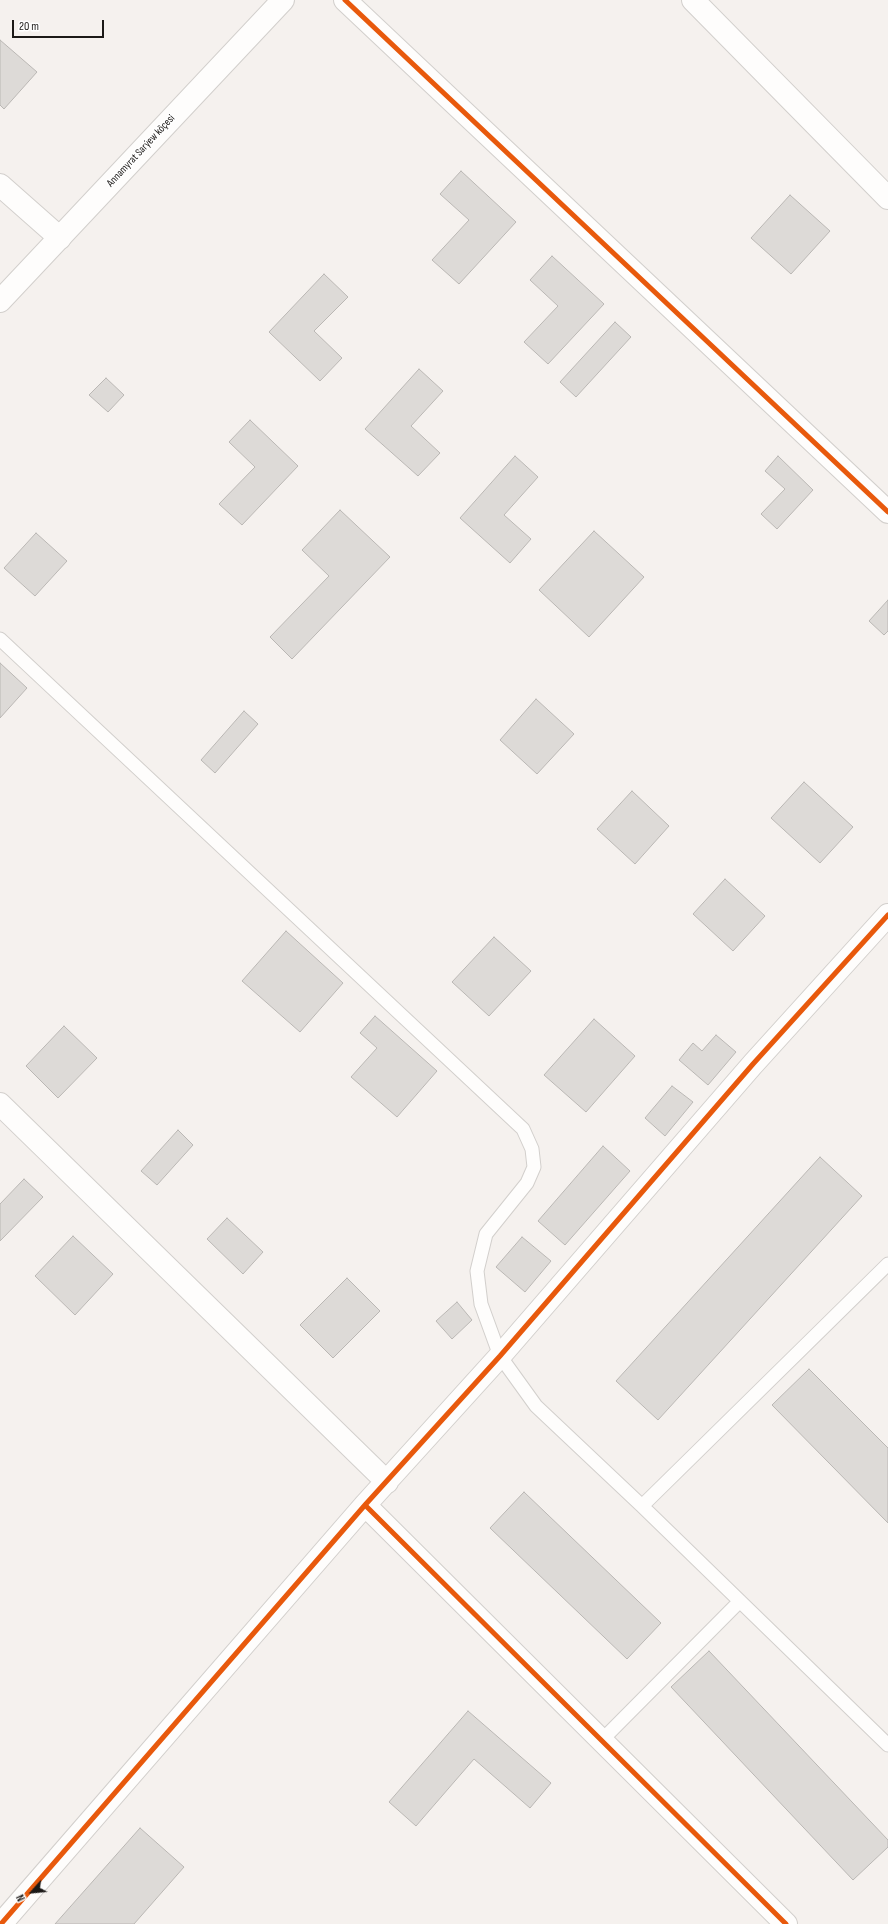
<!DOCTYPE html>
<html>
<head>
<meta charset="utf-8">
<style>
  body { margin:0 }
  #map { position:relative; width:888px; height:1924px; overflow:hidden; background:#f5f1ee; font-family:"Sofia Sans Condensed",sans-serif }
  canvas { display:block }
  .north { position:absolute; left:12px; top:1872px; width:40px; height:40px; -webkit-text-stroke:3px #fff; paint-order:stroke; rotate:243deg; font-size:11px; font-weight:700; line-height:16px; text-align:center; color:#1c1917 }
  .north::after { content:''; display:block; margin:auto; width:14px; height:18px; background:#1c1917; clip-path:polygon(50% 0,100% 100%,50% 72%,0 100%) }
  .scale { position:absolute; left:12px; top:20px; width:92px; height:18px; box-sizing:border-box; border:2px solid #1c1917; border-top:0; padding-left:5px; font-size:12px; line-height:14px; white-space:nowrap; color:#1c1917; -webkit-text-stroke:3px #fff; paint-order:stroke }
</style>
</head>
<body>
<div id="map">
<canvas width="888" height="1924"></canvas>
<div class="north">N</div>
<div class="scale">20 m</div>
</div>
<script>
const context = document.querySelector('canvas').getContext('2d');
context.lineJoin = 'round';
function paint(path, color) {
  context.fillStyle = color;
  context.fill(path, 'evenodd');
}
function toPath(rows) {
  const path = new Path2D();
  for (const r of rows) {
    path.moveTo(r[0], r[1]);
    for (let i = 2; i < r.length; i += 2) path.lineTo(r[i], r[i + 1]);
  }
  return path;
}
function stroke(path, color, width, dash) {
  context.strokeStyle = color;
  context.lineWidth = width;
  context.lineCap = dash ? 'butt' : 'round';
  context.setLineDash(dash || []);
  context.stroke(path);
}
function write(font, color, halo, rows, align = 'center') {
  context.font = font + ' "Sofia Sans Condensed",sans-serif';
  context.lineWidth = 3;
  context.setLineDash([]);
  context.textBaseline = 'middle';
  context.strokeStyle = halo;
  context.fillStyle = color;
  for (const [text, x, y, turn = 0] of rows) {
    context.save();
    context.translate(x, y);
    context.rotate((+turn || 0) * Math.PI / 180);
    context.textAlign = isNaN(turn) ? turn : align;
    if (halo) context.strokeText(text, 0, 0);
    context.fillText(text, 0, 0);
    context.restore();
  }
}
const building = toPath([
  [0,40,37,72,4,109,0,105,0,40],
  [461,171,516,222,459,284,432,260,469,220,440,194,461,171],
  [790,195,830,231,791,274,751,238,790,195],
  [552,256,604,304,548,364,524,342,558,306,530,280,552,256],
  [324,274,348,297,314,331,342,358,320,381,269,332,324,274],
  [615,322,631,337,576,397,560,382,615,322],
  [419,369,443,391,411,426,440,453,418,476,365,429,419,369],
  [106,378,124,395,108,412,89,395,106,378],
  [250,420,298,466,242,525,219,504,255,467,229,442,250,420],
  [515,456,538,477,504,515,531,539,510,563,460,518,515,456],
  [778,456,813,490,777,529,761,514,785,489,765,471,778,456],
  [340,510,390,557,292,659,270,637,329,576,302,550,340,510],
  [594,531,644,577,589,637,539,590,594,531],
  [36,533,67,561,35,596,4,568,36,533],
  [888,600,888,631,884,635,869,621,888,600],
  [0,663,27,688,0,718,0,663],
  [536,699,574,734,537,774,500,740,536,699],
  [244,711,258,724,215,773,201,760,244,711],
  [804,782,853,827,820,863,771,818,804,782],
  [632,791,669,826,635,864,597,829,632,791],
  [725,879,765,916,733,951,693,914,725,879],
  [286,931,343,983,300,1032,242,981,286,931],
  [494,937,531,971,489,1016,452,982,494,937],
  [375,1016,437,1071,397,1117,351,1077,377,1048,360,1033,375,1016],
  [594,1019,635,1056,586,1112,544,1075,594,1019],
  [64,1026,97,1058,58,1098,26,1066,64,1026],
  [716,1035,736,1052,708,1085,679,1060,693,1043,702,1051,716,1035],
  [672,1086,693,1102,665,1136,645,1118,672,1086],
  [178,1130,193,1145,157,1185,141,1171,178,1130],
  [603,1146,630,1171,565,1245,538,1221,603,1146],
  [820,1157,862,1196,658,1420,616,1381,820,1157],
  [24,1179,43,1197,0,1241,0,1204,24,1179],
  [227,1218,263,1252,243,1274,207,1239,227,1218],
  [73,1236,113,1274,75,1315,35,1276,73,1236],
  [522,1237,551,1261,525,1292,496,1267,522,1237],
  [347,1278,380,1311,333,1358,300,1325,347,1278],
  [457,1302,472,1320,452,1339,436,1321,457,1302],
  [809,1369,888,1448,888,1523,772,1405,809,1369],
  [524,1492,661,1623,627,1659,490,1528,524,1492],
  [709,1651,888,1840,888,1847,853,1880,671,1687,709,1651],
  [468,1711,551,1783,530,1808,474,1759,416,1826,389,1802,468,1711],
  [140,1828,184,1867,134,1924,55,1924,140,1828]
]);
const lane = toPath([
  [0,639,523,1129,532,1149,534,1167,527,1183,486,1234,477,1271,481,1304,500,1356,536,1406,642,1506,888,1745],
  [642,1506,888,1264],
  [602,1740,740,1601]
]);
const street = toPath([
  [345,0,888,512],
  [693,0,888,198],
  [0,185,60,238],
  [0,1104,387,1482],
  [365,1505,786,1924],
  [1,1924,365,1505,500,1356,753,1064,888,915]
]);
const secondary = toPath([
  [0,301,283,0]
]);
const cycleway = toPath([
  [345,0,888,512],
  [365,1505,786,1924],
  [1,1924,365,1505,500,1356,753,1064,888,915]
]);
const streetNames = [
  ["Annamyrat Sarýew köçesi",141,151,-47]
];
paint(building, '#dddad7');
stroke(building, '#bab7b4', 1);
stroke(lane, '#d2cfcc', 15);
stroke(street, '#d2cfcc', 24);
stroke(secondary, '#d2cfcc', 24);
stroke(lane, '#fefdfc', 13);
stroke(street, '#fefdfc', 22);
stroke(secondary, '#fefdfc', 22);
stroke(cycleway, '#e8590c', 5);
write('11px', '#1c1917', '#fff', streetNames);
</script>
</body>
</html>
